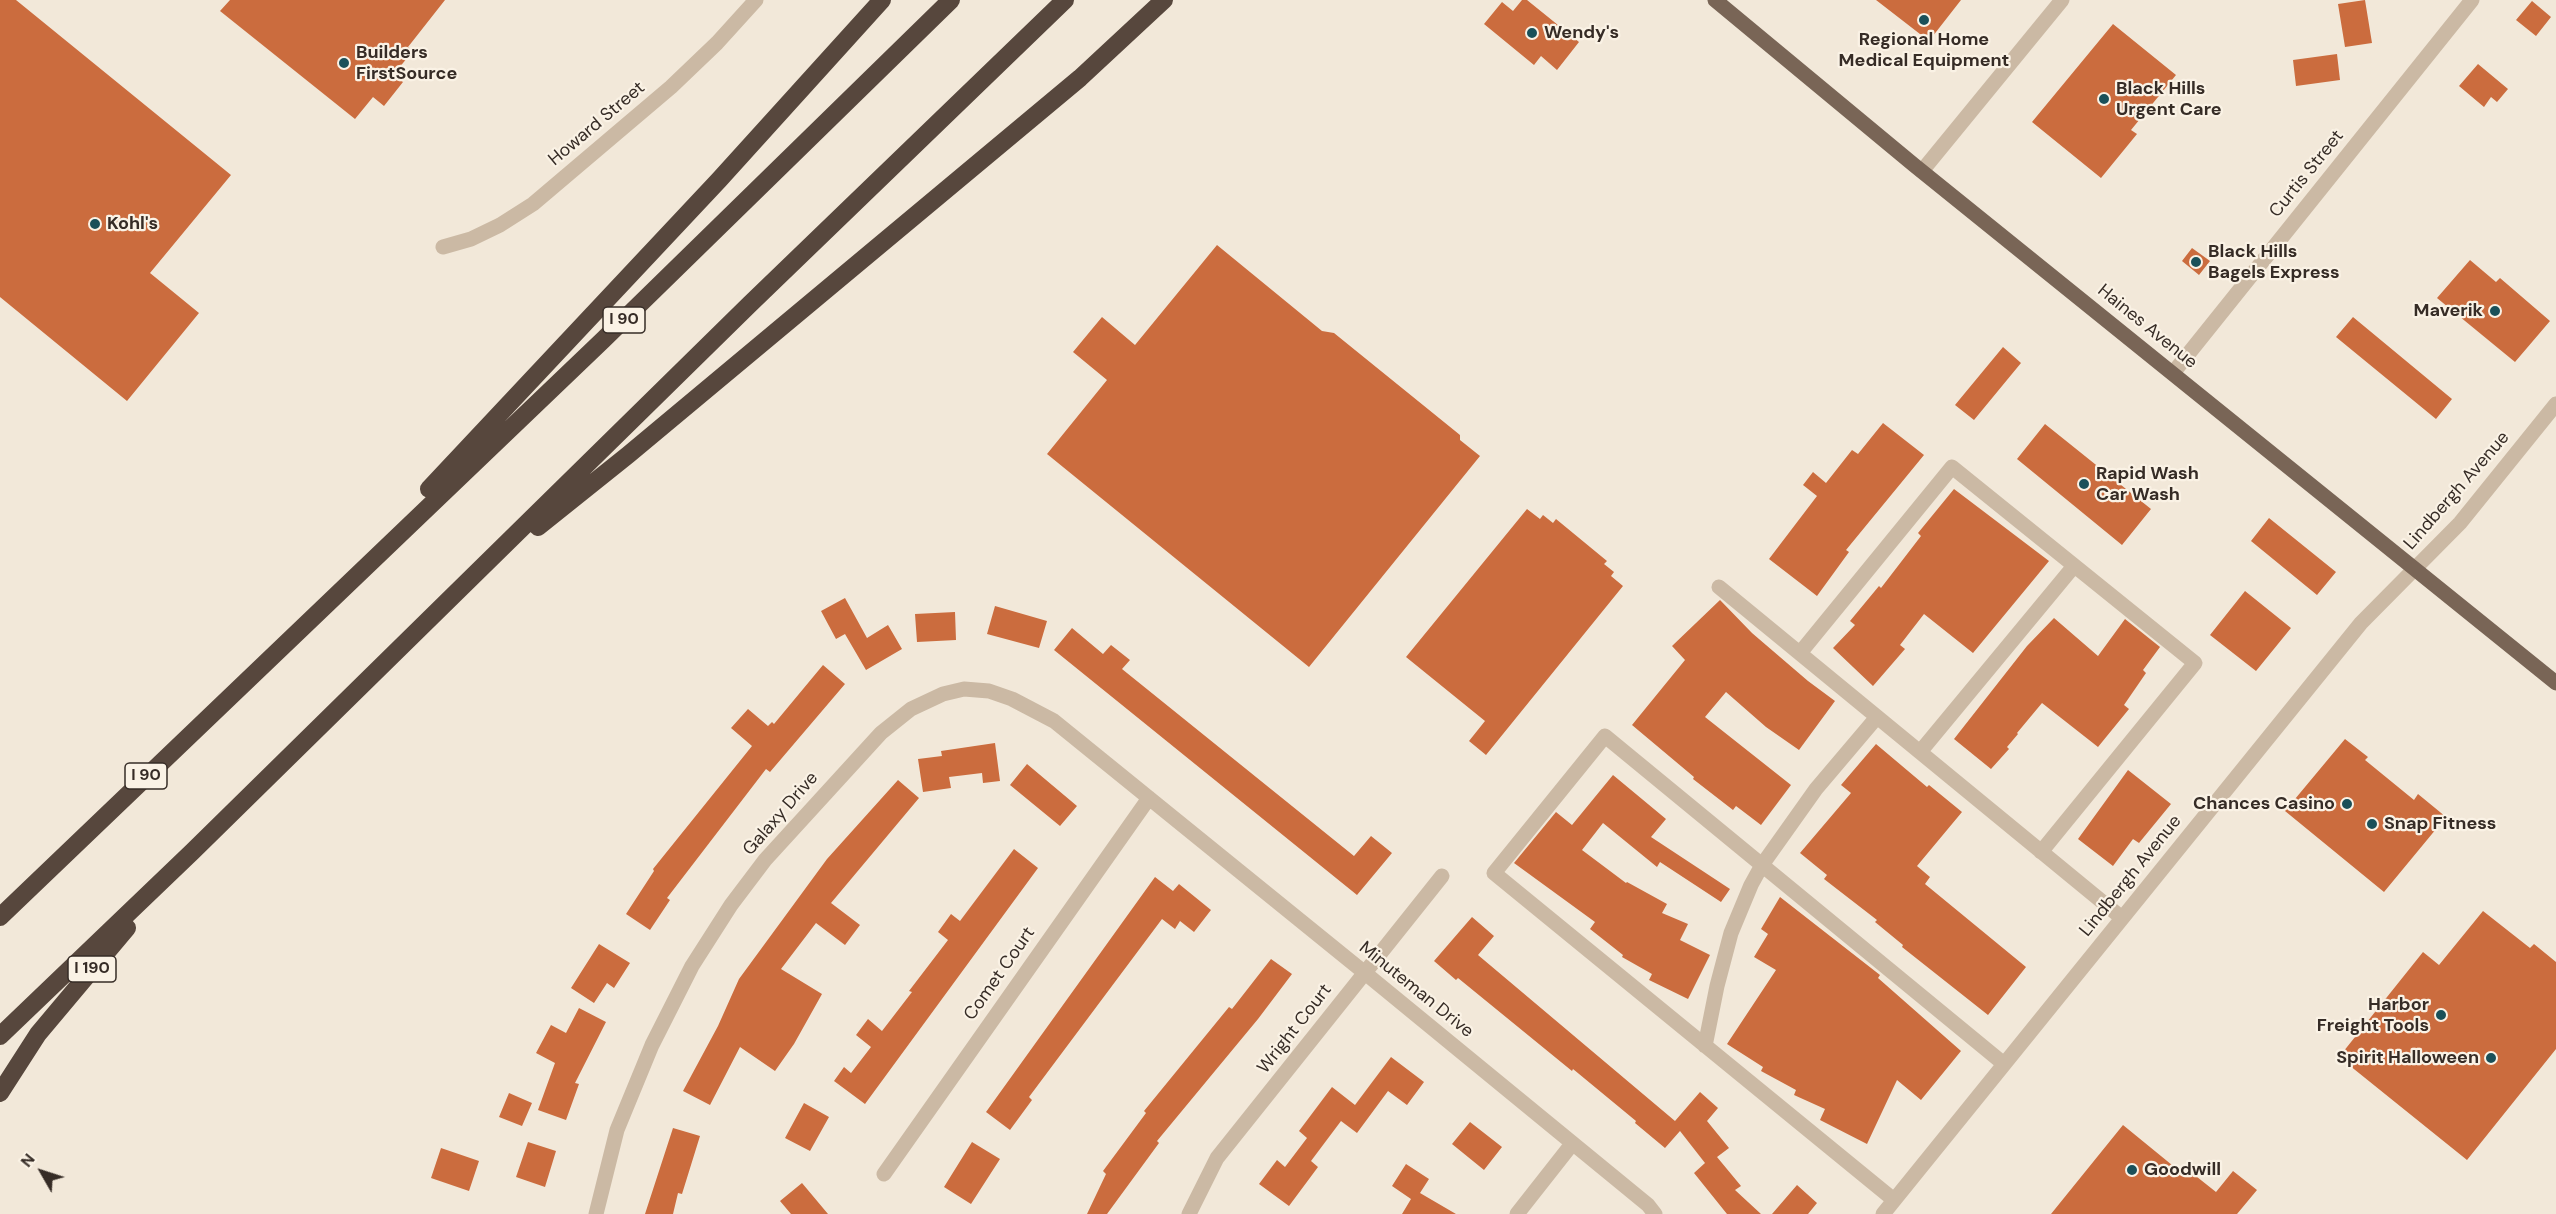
<!DOCTYPE html>
<html>
<head>
<meta charset="utf-8">
<style>
  body { margin:0 }
  #map { position:relative; width:2556px; height:1214px; overflow:hidden; background:#f2e8d9; font-family:"DM Sans",sans-serif }
  canvas { display:block }
  .north { position:absolute; left:12px; top:1142px; width:60px; height:60px; -webkit-text-stroke:4px #faf2e5; paint-order:stroke; rotate:309deg; font-size:16px; font-weight:700; line-height:24px; text-align:center; color:#362c26 }
  .north::after { content:''; display:block; margin:auto; width:21px; height:27px; background:#362c26; clip-path:polygon(50% 0,100% 100%,50% 72%,0 100%) }
</style>
</head>
<body>
<div id="map">
<canvas width="2556" height="1214"></canvas>
<div class="north">N</div>
</div>
<script>
const context = document.querySelector('canvas').getContext('2d');
context.lineJoin = 'round';
function paint(path, color) {
  context.fillStyle = color;
  context.fill(path, 'evenodd');
}
function toPath(rows) {
  const path = new Path2D();
  for (const r of rows) {
    path.moveTo(r[0], r[1]);
    for (let i = 2; i < r.length; i += 2) path.lineTo(r[i], r[i + 1]);
  }
  return path;
}
function stroke(path, color, width, dash) {
  context.strokeStyle = color;
  context.lineWidth = width;
  context.lineCap = dash ? 'butt' : 'round';
  context.setLineDash(dash || []);
  context.stroke(path);
}
function write(font, color, halo, rows, align = 'center') {
  context.font = font + ' "DM Sans",sans-serif';
  context.lineWidth = 4.5;
  context.setLineDash([]);
  context.textBaseline = 'middle';
  context.strokeStyle = halo;
  context.fillStyle = color;
  for (const [text, x, y, turn = 0] of rows) {
    context.save();
    context.translate(x, y);
    context.rotate((+turn || 0) * Math.PI / 180);
    context.textAlign = isNaN(turn) ? turn : align;
    if (halo) context.strokeText(text, 0, 0);
    context.fillText(text, 0, 0);
    context.restore();
  }
}
const building = toPath([
  [0,0,16,0,231,175,150,273,199,313,127,401,0,297],
  [230,0,445,0,408,47,413,51,393,75,403,82,384,106,373,97,355,119,220,11],
  [1522,0,1527,0,1579,42,1557,70,1541,56,1534,65,1484,24,1502,2,1513,11],
  [1876,0,1961,0,1929,41],
  [2365,0,2372,43,2345,47,2338,4],
  [2532,1,2551,17,2536,36,2516,20],
  [2113,24,2176,75,2131,130,2137,134,2101,178,2032,122],
  [2337,54,2340,80,2296,86,2293,60],
  [2478,64,2508,89,2497,102,2491,97,2484,107,2459,86],
  [1217,245,1322,331,1334,333,1460,435,1460,440,1480,456,1309,667,1047,454,1107,380,1073,352,1102,317,1135,345],
  [2192,248,2210,261,2199,275,2182,261],
  [2470,260,2496,282,2500,278,2550,321,2515,362,2437,298],
  [2353,317,2452,399,2436,419,2336,337],
  [2003,347,2021,363,1974,420,1955,405],
  [1883,423,1924,455,1846,550,1849,552,1817,596,1769,559,1817,496,1803,485,1813,472,1826,483,1852,450,1858,454],
  [2045,424,2151,509,2122,545,2017,459],
  [1954,489,2049,561,1973,653,1924,614,1900,645,1905,649,1873,686,1833,648,1855,625,1850,621,1879,586,1881,588,1921,536,1918,533],
  [1527,509,1540,519,1543,515,1553,523,1556,519,1607,561,1604,564,1614,572,1611,576,1623,586,1486,755,1469,741,1485,721,1406,657],
  [2269,518,2336,572,2317,595,2251,541],
  [2245,591,2291,628,2256,671,2210,635],
  [845,598,867,638,888,625,902,649,866,670,845,634,836,639,821,611],
  [1720,600,1752,633,1808,681,1835,701,1799,750,1766,727,1726,692,1705,717,1791,785,1761,825,1736,806,1733,810,1693,779,1694,777,1632,725,1685,660,1672,646],
  [995,606,1047,621,1039,648,987,634],
  [955,612,956,640,917,642,915,614],
  [2054,618,2098,656,2125,619,2160,647,2143,670,2146,673,2124,705,2129,709,2098,747,2042,703,2017,733,2018,734,2007,747,2009,749,1991,769,1954,739,2027,646],
  [1072,628,1103,654,1111,645,1130,660,1122,669,1354,856,1371,836,1392,853,1357,895,1054,650],
  [823,665,845,684,770,772,766,769,667,898,670,900,650,930,626,914,654,871,653,869,752,746,731,728,748,709,768,726,772,722,774,724],
  [2345,739,2368,757,2365,760,2414,800,2418,794,2446,817,2384,892,2285,811],
  [995,743,1000,781,983,783,982,773,949,777,951,788,923,792,918,759,942,756,941,751],
  [1876,744,1927,787,1929,785,1962,812,1917,866,1930,877,1925,884,2026,967,1988,1015,1902,947,1903,945,1875,922,1877,920,1824,879,1827,875,1800,853,1851,793,1841,785],
  [1027,764,1077,806,1060,826,1010,785],
  [2128,770,2171,804,2139,843,2133,839,2113,866,2078,839],
  [1613,775,1666,819,1651,837,1730,889,1721,902,1660,862,1657,867,1603,823,1582,850,1626,883,1627,882,1667,904,1662,913,1688,924,1680,940,1710,955,1688,999,1649,980,1652,974,1622,957,1623,955,1590,929,1595,922,1514,863,1556,812,1572,825],
  [898,780,919,798,831,903,860,925,845,945,816,923,781,969,822,994,794,1044,775,1071,740,1047,710,1105,683,1091,718,1026,739,979,827,859],
  [1014,849,1038,868,865,1104,834,1081,844,1067,851,1073,871,1047,856,1035,868,1019,882,1031,912,992,909,991,948,940,938,932,951,914,960,921],
  [1155,877,1173,891,1179,884,1211,910,1194,932,1180,921,1175,929,1162,919,1029,1097,1032,1100,1010,1130,986,1112],
  [1780,897,1880,975,1878,978,1961,1051,1921,1100,1897,1080,1867,1144,1820,1120,1825,1109,1794,1095,1796,1090,1761,1071,1763,1067,1727,1044,1776,970,1754,957,1768,934,1761,929],
  [2483,911,2530,948,2534,944,2556,962,2556,1049,2467,1160,2339,1057,2423,952,2439,965],
  [1472,917,1494,936,1478,955,1675,1121,1700,1092,1718,1108,1707,1121,1729,1148,1717,1157,1741,1186,1735,1190,1761,1214,1727,1214,1694,1173,1705,1163,1680,1131,1665,1148,1635,1123,1636,1121,1573,1069,1572,1071,1458,978,1456,980,1434,961],
  [599,944,630,963,614,988,607,983,594,1003,571,988],
  [1271,959,1292,974,1258,1019,1157,1141,1159,1143,1107,1214,1087,1214,1106,1174,1103,1171,1146,1113,1144,1111,1229,1007,1232,1009],
  [579,1008,606,1022,575,1083,579,1084,566,1120,538,1110,555,1063,536,1053,551,1025,566,1033],
  [1391,1057,1424,1082,1407,1105,1388,1091,1357,1133,1341,1121,1311,1161,1318,1167,1289,1206,1259,1184,1277,1160,1285,1167,1307,1138,1299,1131,1332,1087,1355,1105],
  [509,1093,532,1103,522,1126,499,1117],
  [804,1103,829,1117,810,1151,785,1138],
  [1470,1122,1502,1147,1484,1170,1452,1144],
  [2123,1125,2183,1174,2187,1169,2216,1192,2233,1171,2257,1190,2237,1214,2051,1214],
  [673,1128,700,1136,682,1194,678,1193,673,1214,645,1214],
  [528,1142,556,1151,545,1187,516,1177],
  [972,1142,1000,1159,971,1204,944,1187],
  [441,1148,479,1161,469,1191,431,1178],
  [1406,1164,1429,1179,1420,1193,1456,1214,1402,1214,1411,1199,1392,1186],
  [802,1183,828,1214,791,1214,780,1201],
  [1797,1185,1817,1203,1808,1214,1772,1214]
]);
const minor = toPath([
  [1922,171,2062,0],
  [443,247,471,239,500,225,533,204,671,87,717,43,756,0],
  [2173,373,2472,0],
  [1719,587,2122,918],
  [1800,653,1952,467,2195,663,2041,852],
  [1920,752,2074,566],
  [1705,1046,1717,986,1731,933,1751,885,1762,865,1816,789,1877,717],
  [884,1174,1149,798],
  [1894,1200,1494,873,1605,736,2004,1064],
  [596,1214,617,1130,652,1045,692,966,731,905,765,860,881,733,911,709,943,694,964,689,989,691,1012,699,1054,721,1365,973,1648,1205,1655,1214],
  [1189,1214,1217,1158,1442,876],
  [1517,1214,1572,1144],
  [1883,1214,2361,623,2460,523,2556,404]
]);
const major = toPath([
  [1715,0,1914,165,2556,683]
]);
const highway = toPath([
  [429,489,719,180,882,0],
  [538,527,628,455,1080,78,1164,0],
  [0,917,603,340,951,0],
  [0,1036,192,852,750,304,1065,0],
  [0,1093,38,1034,127,928]
]);
const markers = [
  [1924,20,6,"#1a5059"],
  [1532,33,6,"#1a5059"],
  [344,63,6,"#1a5059"],
  [2104,99,6,"#1a5059"],
  [95,224,6,"#1a5059"],
  [2196,262,6,"#1a5059"],
  [2495,311,6,"#1a5059"],
  [2084,484,6,"#1a5059"],
  [2347,804,6,"#1a5059"],
  [2372,824,6,"#1a5059"],
  [2441,1015,6,"#1a5059"],
  [2491,1058,6,"#1a5059"],
  [2132,1170,6,"#1a5059"]
];
const shields = [
  [624,320,42],
  [146,776,42],
  [92,969,48]
];
const shieldNames = [
  ["I 90",624,320],
  ["I 90",146,776],
  ["I 190",92,969]
];
const poiNames = [
  ["Wendy's",1544,33],
  ["Regional Home",1924,40,"center"],
  ["Medical Equipment",1924,61,"center"],
  ["Builders",356,53],
  ["FirstSource",356,74],
  ["Black Hills",2116,89],
  ["Urgent Care",2116,110],
  ["Kohl's",107,224],
  ["Black Hills",2208,252],
  ["Bagels Express",2208,273],
  ["Maverik",2483,311,"right"],
  ["Rapid Wash",2096,474],
  ["Car Wash",2096,495],
  ["Chances Casino",2335,804,"right"],
  ["Snap Fitness",2384,824],
  ["Harbor",2429,1005,"right"],
  ["Freight Tools",2429,1026,"right"],
  ["Spirit Halloween",2479,1058,"right"],
  ["Goodwill",2144,1170]
];
const streetNames = [
  ["Howard Street",597,124,-40],
  ["Curtis Street",2307,174,-51],
  ["Haines Avenue",2147,327,39],
  ["Lindbergh Avenue",2457,491,-49],
  ["Galaxy Drive",781,814,-49],
  ["Lindbergh Avenue",2131,876,-51],
  ["Comet Court",1000,974,-55],
  ["Minuteman Drive",1416,990,39],
  ["Wright Court",1295,1029,-52]
];
paint(building, '#cb6c3e');
stroke(minor, '#cbb9a4', 15);
stroke(major, '#796556', 15);
stroke(highway, '#57473d', 18);
for (const [x, y, r, color] of markers) {
  const dot = new Path2D();
  dot.arc(x, y, r, 0, 2 * Math.PI);
  context.fillStyle = color;
  context.fill(dot);
  stroke(dot, '#faf2e5', 2);
}
for (const [x, y, w] of shields) {
  const box = new Path2D();
  box.roundRect(x - w / 2, y - 13, w, 26, 4.5);
  context.fillStyle = '#faf2e5';
  context.fill(box);
  stroke(box, '#362c26', 1.5);
}
write('bold 16px', '#362c26', null, shieldNames);
write('bold 18px', '#362c26', '#faf2e5', poiNames, 'left');
write('18px', '#362c26', '#faf2e5', streetNames);
</script>
</body>
</html>
